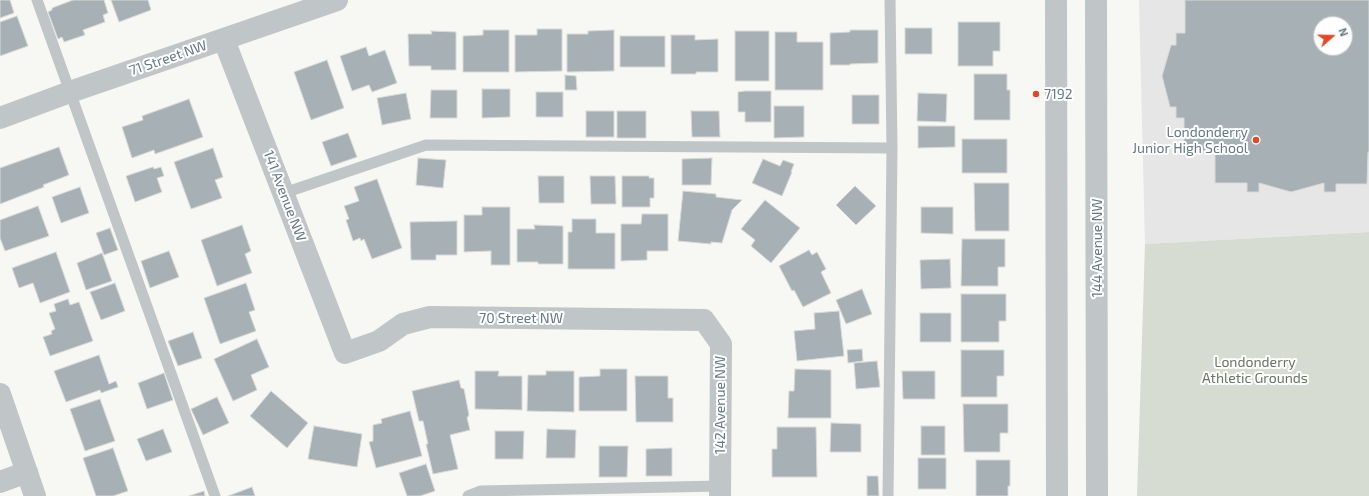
<!DOCTYPE html>
<html>
<head>
<meta charset="utf-8">
<style>
  body { margin:0 }
  #map { position:relative; width:1369px; height:496px; overflow:hidden; background:#f7f7f4; font-family:"Exo 2",sans-serif }
  canvas { display:block }
  .north { position:absolute; left:1313px; top:16px; width:40px; height:40px; box-sizing:border-box; background:#fff; border:1px solid #c2c9ce; border-radius:50%; rotate:70deg; font-size:11px; font-weight:700; line-height:16px; text-align:center; color:#667985 }
  .north::after { content:''; display:block; margin:auto; width:14px; height:18px; background:#e44827; clip-path:polygon(50% 0,100% 100%,50% 72%,0 100%) }
</style>
</head>
<body>
<div id="map">
<canvas width="1369" height="496"></canvas>
<div class="north">N</div>
</div>
<script>
const context = document.querySelector('canvas').getContext('2d');
context.lineJoin = 'round';
function paint(path, color) {
  context.fillStyle = color;
  context.fill(path, 'evenodd');
}
function toPath(rows) {
  const path = new Path2D();
  for (const r of rows) {
    path.moveTo(r[0], r[1]);
    for (let i = 2; i < r.length; i += 2) path.lineTo(r[i], r[i + 1]);
  }
  return path;
}
function stroke(path, color, width, dash) {
  context.strokeStyle = color;
  context.lineWidth = width;
  context.lineCap = dash ? 'butt' : 'round';
  context.setLineDash(dash || []);
  context.stroke(path);
}
function write(font, color, halo, rows, align = 'center') {
  context.font = font + ' "Exo 2",sans-serif';
  context.lineWidth = 4;
  context.setLineDash([]);
  context.textBaseline = 'middle';
  context.strokeStyle = halo;
  context.fillStyle = color;
  for (const [text, x, y, turn = 0] of rows) {
    context.save();
    context.translate(x, y);
    context.rotate((+turn || 0) * Math.PI / 180);
    context.textAlign = isNaN(turn) ? turn : align;
    if (halo) context.strokeText(text, 0, 0);
    context.fillText(text, 0, 0);
    context.restore();
  }
}
const built = toPath([
  [1139,0,1369,0,1369,232,1145,244],
  [1321,24,1345,24,1345,48,1321,48]
]);
const green = toPath([
  [1369,232,1369,496,1137,496,1145,244]
]);
const building = toPath([
  [0,0,10,0,14,13,0,18,0,0],
  [73,0,104,0,108,13,103,15,105,22,83,30,85,35,64,42,62,37,58,39,48,12,52,10,52,8,73,0],
  [111,0,148,0,151,10,119,22,111,0],
  [1185,0,1369,0,1369,152,1368,152,1367,184,1336,184,1336,192,1324,192,1324,183,1291,192,1259,183,1259,192,1247,192,1247,183,1215,183,1215,151,1184,151,1184,118,1176,118,1176,107,1170,107,1162,76,1171,45,1176,45,1176,33,1185,33,1185,0],
  [1321,24,1345,24,1345,48,1321,48,1321,24],
  [17,16,28,46,0,56,0,22,17,16],
  [958,22,1000,22,1000,51,993,51,993,66,958,66,958,22],
  [905,28,932,28,932,54,905,54,905,28],
  [537,29,562,29,562,71,515,72,515,35,537,35,537,29],
  [483,30,509,30,509,72,463,72,463,36,483,35,483,30],
  [614,30,614,71,567,72,567,34,588,34,588,31,614,30],
  [850,30,878,30,878,63,850,64,850,65,830,65,830,33,850,32,850,30],
  [431,31,456,32,456,70,431,70,431,66,409,66,408,34,432,34,431,31],
  [735,31,769,31,769,81,735,81,735,31],
  [775,32,797,32,797,42,823,42,823,90,775,90,775,32],
  [671,35,695,35,695,40,718,39,718,72,696,72,696,74,671,74,671,35],
  [620,36,665,36,665,67,620,67,620,36],
  [366,47,369,56,385,50,397,83,372,92,369,85,352,91,340,56,366,47],
  [327,60,344,108,311,120,294,72,327,60],
  [974,74,1007,74,1007,90,1010,90,1010,120,974,120,974,74],
  [565,75,576,76,577,90,565,90,565,75],
  [482,89,510,89,510,117,482,118,482,89],
  [431,90,457,90,457,118,430,118,431,90],
  [745,91,771,91,771,122,745,122,745,112,738,112,738,92,745,91],
  [536,92,563,92,563,117,536,117,536,92],
  [406,93,411,119,382,125,377,98,406,93],
  [918,93,947,94,946,122,917,121,918,93],
  [852,95,879,95,879,124,852,124,852,95],
  [189,99,203,137,155,154,154,150,132,158,122,127,143,120,142,116,189,99],
  [774,106,804,106,804,137,774,138,774,106],
  [586,111,614,111,614,137,586,137,586,111],
  [617,111,646,111,646,138,617,138,617,111],
  [691,111,719,111,720,137,692,137,691,111],
  [918,126,955,126,955,147,918,148,918,126],
  [348,133,357,157,331,166,322,142,348,133],
  [962,139,1007,139,1007,173,962,173,962,139],
  [59,147,69,175,43,185,44,187,0,204,0,168,59,147],
  [213,148,223,177,215,180,222,198,191,209,174,162,213,148],
  [418,158,446,160,443,188,416,185,418,158],
  [712,158,711,185,682,185,682,159,712,158],
  [763,159,780,166,783,160,794,164,791,172,792,172,782,196,752,183,763,159],
  [153,167,154,169,161,167,164,176,157,178,162,192,135,202,126,176,153,167],
  [538,176,564,176,564,203,539,203,538,176],
  [590,176,615,176,616,204,591,204,590,176],
  [622,176,649,176,649,178,654,178,654,198,650,198,650,207,622,207,622,176],
  [377,179,402,248,372,259,364,239,361,241,360,238,353,241,346,220,349,219,344,206,359,201,354,187,377,179],
  [974,183,1009,183,1009,231,975,231,974,183],
  [855,186,876,206,856,225,836,205,855,186],
  [80,187,89,213,61,223,52,197,80,187],
  [683,191,716,194,716,197,742,200,732,210,722,243,711,242,711,244,678,241,683,191],
  [765,200,800,228,771,263,751,246,755,240,741,229,765,200],
  [38,206,49,236,5,251,0,238,0,220,38,206],
  [482,207,510,207,510,265,491,265,491,251,464,252,464,215,482,215,482,207],
  [921,207,953,207,953,234,921,233,921,207],
  [642,214,668,214,668,251,647,251,647,260,621,261,621,224,641,224,642,214],
  [572,219,596,219,596,233,615,233,615,269,568,269,568,232,572,232,572,219],
  [457,221,457,255,436,255,436,260,411,260,410,222,457,221],
  [242,225,251,251,245,254,252,273,217,286,201,240,242,225],
  [534,225,563,226,563,264,538,264,538,262,517,262,517,229,535,229,534,225],
  [110,228,118,250,104,255,96,233,110,228],
  [962,239,1005,239,1005,267,998,267,998,286,961,286,962,239],
  [809,250,812,255,817,252,826,269,821,272,831,293,803,307,794,290,792,291,779,266,809,250],
  [169,251,179,277,150,288,141,261,169,251],
  [56,252,70,292,40,303,33,283,19,288,12,268,56,252],
  [102,253,112,281,86,290,77,263,102,253],
  [950,259,951,288,921,289,920,260,950,259],
  [115,283,125,311,101,320,90,292,115,283],
  [246,283,255,310,249,312,256,331,220,344,204,298,246,283],
  [862,289,872,314,846,324,836,300,862,289],
  [961,294,1006,294,1006,321,999,321,999,342,961,342,961,294],
  [68,299,70,305,79,302,93,341,50,356,43,337,52,334,51,331,55,329,49,313,56,311,54,304,68,299],
  [839,311,844,356,797,361,794,331,815,329,814,313,839,311],
  [920,313,951,313,951,342,920,342,920,313],
  [193,332,202,358,178,366,168,341,193,332],
  [257,339,269,367,251,375,257,390,233,401,214,359,257,339],
  [862,349,863,361,848,363,847,350,862,349],
  [961,350,1004,350,1004,376,997,376,997,397,961,397,961,350],
  [99,355,109,384,116,381,118,387,101,393,100,390,66,402,54,371,99,355],
  [877,361,880,387,856,389,854,363,877,361],
  [600,369,627,369,627,411,579,411,579,377,600,376,600,369],
  [795,369,831,370,831,418,788,418,789,391,794,391,795,369],
  [475,371,499,371,498,376,522,376,522,410,475,409,475,371],
  [546,371,574,371,574,412,527,411,528,375,546,375,546,371],
  [902,371,935,371,935,399,903,399,902,371],
  [164,373,173,400,147,409,138,383,164,373],
  [635,376,668,376,668,398,673,398,673,422,636,422,635,376],
  [459,380,461,388,464,389,469,415,467,418,470,430,450,435,458,469,433,474,426,444,428,444,423,421,419,421,412,391,459,380],
  [271,391,308,423,287,448,250,416,271,391],
  [217,397,229,423,203,435,191,409,217,397],
  [100,399,115,441,85,451,70,409,100,399],
  [963,404,1008,404,1008,433,1000,433,1000,452,964,452,963,404],
  [410,411,422,456,376,468,369,442,373,441,373,425,382,423,381,419,410,411],
  [831,423,861,424,861,452,830,452,831,423],
  [314,426,362,434,357,467,308,459,314,426],
  [921,426,945,426,945,455,921,455,921,426],
  [777,427,816,427,817,477,772,477,772,449,777,449,777,427],
  [163,429,172,452,146,461,137,439,163,429],
  [547,429,576,430,575,458,546,458,547,429],
  [495,431,524,431,523,459,495,459,495,431],
  [599,446,628,446,627,477,599,477,599,446],
  [113,448,128,491,113,496,96,496,83,458,113,448],
  [672,448,672,476,646,476,646,449,672,448],
  [918,458,946,458,946,489,918,489,918,458],
  [976,460,1010,460,1010,486,1008,486,1008,496,976,496,976,460],
  [426,464,435,491,420,496,407,496,399,473,426,464],
  [867,476,878,476,879,496,867,496,867,476],
  [252,487,255,496,228,496,252,487],
  [204,491,205,496,189,496,204,491]
]);
const service = toPath([
  [37,0,215,496],
  [284,193,426,145,892,148],
  [468,496,481,491,720,486],
  [888,496,892,148,890,0]
]);
const minor = toPath([
  [224,40,345,353,379,341,403,324,430,317,704,320,721,344,720,496],
  [0,118,70,92,337,0],
  [0,482,27,472]
]);
const tertiary = toPath([
  [1056,0,1057,496],
  [1096,0,1097,496],
  [0,394,35,496]
]);
const markers = [
  [1036,94,4,"#e44827"],
  [1256,140,4,"#e44827"]
];
const streetNames = [
  ["71 Street NW",168,58,-19],
  ["141 Avenue NW",285,196,69],
  ["144 Avenue NW",1097,248,-90],
  ["70 Street NW",521,318],
  ["142 Avenue NW",720,405,-90]
];
const poiNames = [
  ["7192",1044,94],
  ["Londonderry",1248,132,"right"],
  ["Junior High School",1248,148,"right"]
];
const parkNames = [
  ["Londonderry",1255,362],
  ["Athletic Grounds",1255,378]
];
paint(built, '#e5e6e5');
paint(green, '#d7dcd3');
paint(building, '#a7b0b5');
stroke(building, '#d9d9d7', 1);
stroke(service, '#c0c5c8', 11);
stroke(minor, '#c0c5c8', 22);
stroke(tertiary, '#c0c5c8', 22);
for (const [x, y, r, color] of markers) {
  const dot = new Path2D();
  dot.arc(x, y, r, 0, 2 * Math.PI);
  context.fillStyle = color;
  context.fill(dot);
  stroke(dot, '#fff', 1.5);
}
write('14px', '#667985', '#fff', streetNames);
write('14px', '#667985', '#fff', poiNames, 'left');
write('14px', '#667761', '#fff', parkNames);
</script>
</body>
</html>
